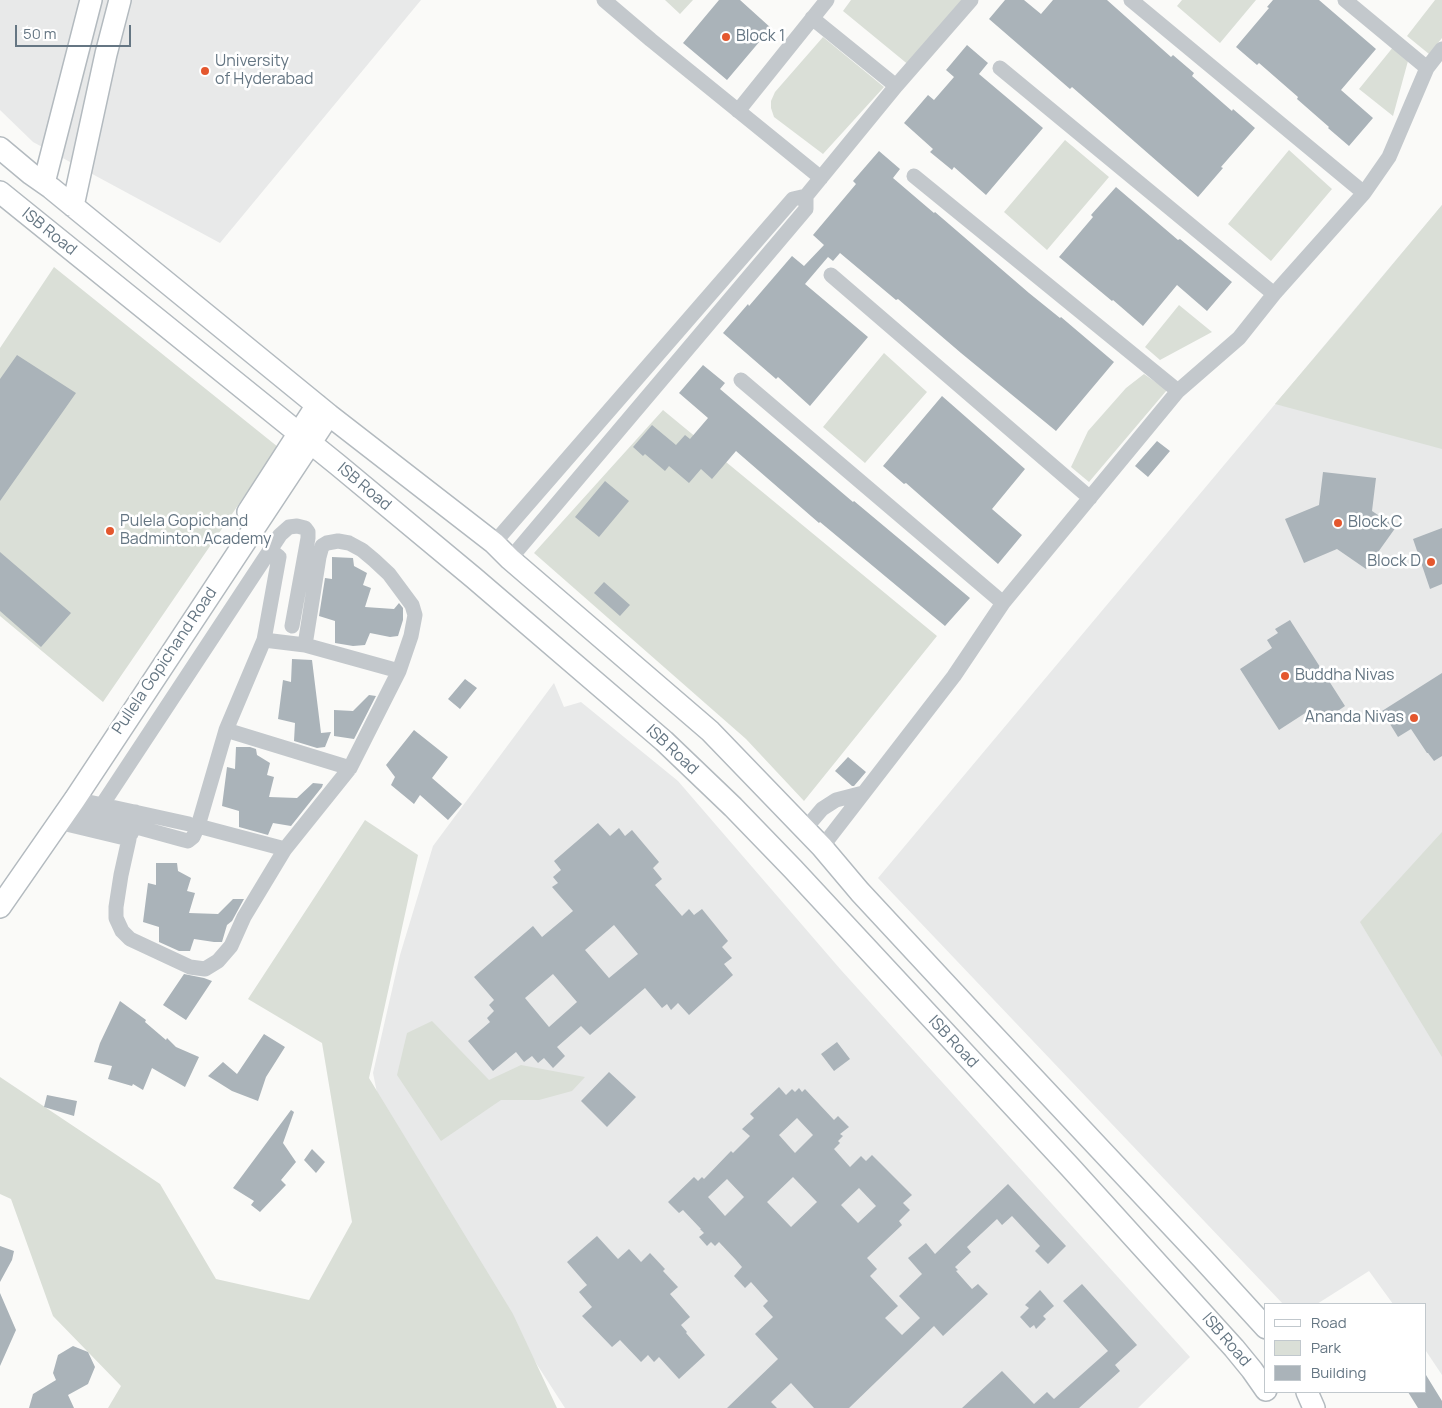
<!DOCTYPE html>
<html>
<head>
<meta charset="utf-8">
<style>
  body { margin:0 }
  #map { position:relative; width:1442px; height:1408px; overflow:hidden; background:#fafaf8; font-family:Manrope,sans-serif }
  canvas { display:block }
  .legend { position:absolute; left:1264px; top:1303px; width:162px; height:90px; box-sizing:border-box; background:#fff; border:1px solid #c1c8cd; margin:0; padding:6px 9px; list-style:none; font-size:15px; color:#657683 }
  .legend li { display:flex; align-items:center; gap:10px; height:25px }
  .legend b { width:25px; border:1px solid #c1c8cd }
  .scale { position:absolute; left:15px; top:25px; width:116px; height:22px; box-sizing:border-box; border:2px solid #657683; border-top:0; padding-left:6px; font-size:15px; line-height:18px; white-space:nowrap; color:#657683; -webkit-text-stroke:4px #fff; paint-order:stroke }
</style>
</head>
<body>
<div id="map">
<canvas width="1442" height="1408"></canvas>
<ul class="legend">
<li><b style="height:6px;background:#fff"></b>Road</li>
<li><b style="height:14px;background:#dadfd7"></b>Park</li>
<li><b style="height:14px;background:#aab3b9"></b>Building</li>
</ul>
<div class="scale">50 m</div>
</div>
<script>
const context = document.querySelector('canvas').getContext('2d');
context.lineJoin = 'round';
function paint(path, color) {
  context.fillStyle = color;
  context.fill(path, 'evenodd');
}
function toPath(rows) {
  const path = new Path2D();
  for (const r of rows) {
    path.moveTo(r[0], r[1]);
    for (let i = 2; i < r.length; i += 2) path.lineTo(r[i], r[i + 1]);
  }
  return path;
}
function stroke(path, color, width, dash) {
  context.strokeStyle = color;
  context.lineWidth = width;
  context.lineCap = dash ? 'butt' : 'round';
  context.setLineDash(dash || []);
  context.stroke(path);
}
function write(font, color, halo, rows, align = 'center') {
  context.font = font + ' Manrope,sans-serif';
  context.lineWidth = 5;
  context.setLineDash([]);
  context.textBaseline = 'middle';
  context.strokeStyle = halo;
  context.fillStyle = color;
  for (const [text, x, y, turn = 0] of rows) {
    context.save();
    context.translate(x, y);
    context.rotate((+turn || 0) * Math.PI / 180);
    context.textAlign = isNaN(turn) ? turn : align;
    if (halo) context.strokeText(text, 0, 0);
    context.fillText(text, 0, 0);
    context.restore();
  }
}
const built = toPath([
  [0,0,421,0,220,243,33,142,0,110],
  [1442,205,1442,1375,1426,1351,1426,1304,1393,1304,1369,1271,1317,1304,1283,1304,878,878],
  [554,683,564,707,581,702,678,781,841,970,1190,1357,1138,1408,565,1408,384,1127,373,1073,400,955,433,846]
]);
const green = toPath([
  [665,0,693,0,680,14],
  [851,0,964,0,910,66,843,11],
  [1182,0,1256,0,1220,43,1177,6],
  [1435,0,1442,0,1442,38,1429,54,1407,36],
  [823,37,884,87,823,154,774,117,771,108,771,101,775,92],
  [1394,46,1408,61,1393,116,1359,89],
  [1065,140,1109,177,1047,250,1004,212],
  [1289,150,1332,189,1271,261,1228,224],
  [1442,205,1442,449,1275,404,1342,325],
  [54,267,278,447,103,702,0,616,0,348],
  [1179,305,1212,332,1160,360,1145,347],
  [884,353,927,392,865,463,823,427],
  [1144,374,1167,390,1089,482,1071,467,1088,431,1126,388],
  [663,410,937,636,804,801,746,739,534,553],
  [365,820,418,855,369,1078,513,1314,557,1408,108,1408,121,1386,53,1316,11,1199,0,1194,0,1077,160,1184,216,1279,309,1300,352,1222,322,1043,248,999],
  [1442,832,1442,1057,1360,922],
  [432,1021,489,1080,521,1065,585,1077,572,1091,539,1100,501,1100,441,1141,397,1075,407,1033]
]);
const building = toPath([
  [719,0,740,0,771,28,727,80,683,43],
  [1005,0,1024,0,1041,14,1053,0,1107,0,1171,57,1173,55,1194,73,1192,76,1232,111,1233,109,1255,128,1221,167,1223,168,1198,197,1072,87,1070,89,989,19],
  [1273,0,1319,0,1376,49,1341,90,1373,118,1349,146,1328,128,1329,127,1297,99,1298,97,1259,63,1257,65,1236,47,1269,8,1267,7],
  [967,45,988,63,979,74,1043,128,986,195,954,167,952,170,930,152,933,149,904,123,928,95,934,100,954,77,946,70],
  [879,151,900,169,893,178,934,213,935,212,1029,293,1060,318,1061,317,1114,362,1056,431,961,353,898,299,896,300,840,253,833,261,828,257,805,284,868,337,810,406,778,377,776,379,723,333,748,304,749,306,792,256,804,266,824,245,813,235,856,184,853,181],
  [1116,187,1178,240,1180,239,1232,282,1207,311,1177,285,1143,326,1113,300,1112,301,1059,257,1093,217,1091,215],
  [17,355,76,393,0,501,0,379],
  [703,365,725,383,720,389,853,502,854,501,970,598,945,626,820,522,819,523,736,451,712,479,701,469,689,483,669,466,665,471,645,454,643,456,633,447,652,425,676,445,685,435,690,439,708,418,679,393],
  [942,396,1025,469,992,509,1022,535,998,564,906,483,904,484,883,466],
  [1157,441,1170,451,1148,477,1135,466],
  [1323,472,1376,478,1372,511,1396,527,1366,569,1337,549,1304,563,1285,519,1319,505],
  [605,481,629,501,599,537,575,517],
  [1442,528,1442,584,1430,589,1413,539],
  [0,552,71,613,41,647,0,611],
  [332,557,353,558,354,566,367,573,363,585,371,588,365,607,394,609,399,603,403,608,403,620,398,636,390,637,370,633,365,645,353,646,335,643,335,621,319,616,325,578,332,579],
  [604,582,630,605,620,616,594,593],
  [1290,620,1345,706,1332,715,1330,712,1320,719,1313,708,1279,730,1240,669,1272,648,1267,640,1278,633,1275,629],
  [292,659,312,660,321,733,331,732,325,747,317,748,294,741,295,723,278,719,283,680,291,682],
  [1442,673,1442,756,1434,761,1428,753,1427,753,1411,729,1398,737,1382,711],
  [465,679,477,688,460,709,448,699],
  [369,695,376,696,354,739,334,736,334,710,353,711],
  [414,730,448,757,432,778,462,804,448,820,420,795,414,804,391,785,395,777,386,765],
  [236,747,250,747,256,749,257,755,270,763,267,775,274,777,269,797,297,798,313,783,323,784,322,787,291,826,273,823,268,835,239,827,239,811,222,806,227,767,235,769],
  [848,757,866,772,854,786,852,786,835,771],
  [598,823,610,836,619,828,625,836,632,830,659,862,653,868,662,879,655,885,682,916,689,909,694,915,702,909,728,941,722,947,732,958,724,964,733,975,689,1015,678,1003,671,1010,667,1004,662,1008,645,988,590,1035,581,1026,557,1047,565,1056,553,1068,544,1058,538,1063,532,1056,524,1062,516,1052,493,1071,468,1041,490,1022,487,1018,494,1011,489,1005,494,1000,474,977,533,926,542,937,573,911,552,887,558,883,553,877,561,870,554,861],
  [614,925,638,954,609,978,585,950],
  [553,974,577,1002,549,1027,525,998],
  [156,863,177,863,178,871,191,878,187,891,195,893,189,913,218,914,233,899,244,899,232,921,227,925,222,942,214,942,194,939,190,951,179,951,159,942,159,927,143,922,148,883,156,885],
  [184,974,204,978,212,981,186,1020,163,1005],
  [120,1001,146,1020,145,1022,166,1040,167,1038,176,1047,199,1057,185,1087,152,1068,143,1090,133,1084,132,1086,108,1079,112,1066,94,1062,100,1043],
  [264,1034,285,1047,266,1077,258,1101,232,1091,208,1076,223,1062,237,1074],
  [837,1042,850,1059,834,1071,821,1054],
  [609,1072,636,1097,607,1127,581,1101],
  [779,1087,786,1095,792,1089,795,1092,799,1088,802,1092,805,1089,834,1120,838,1116,849,1127,840,1134,843,1136,838,1141,840,1143,834,1149,850,1167,861,1156,866,1161,872,1155,912,1195,903,1203,910,1210,899,1221,902,1225,867,1258,877,1269,870,1276,898,1306,885,1318,902,1335,920,1318,899,1296,922,1274,908,1258,926,1243,935,1254,1008,1184,1066,1246,1048,1264,1035,1251,1040,1246,1012,1216,1002,1225,997,1219,967,1247,971,1252,955,1267,958,1270,956,1271,972,1289,978,1284,988,1294,943,1336,934,1326,849,1408,814,1408,791,1383,771,1402,777,1408,727,1408,778,1359,755,1334,773,1317,763,1306,768,1301,751,1282,745,1288,734,1276,742,1267,736,1260,719,1242,715,1246,711,1242,707,1246,699,1237,704,1233,700,1229,701,1229,683,1210,679,1213,668,1202,694,1177,698,1181,702,1177,704,1179,731,1151,733,1153,750,1136,742,1129,754,1118,750,1114],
  [797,1118,813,1135,795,1153,779,1135],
  [793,1177,817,1202,791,1227,767,1202],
  [727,1179,744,1197,725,1216,708,1197],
  [859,1188,876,1206,858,1223,841,1205],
  [47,1095,77,1101,74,1116,44,1107],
  [291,1110,294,1112,283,1143,296,1162,281,1180,286,1185,260,1212,251,1205,254,1201,233,1188],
  [312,1149,325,1162,316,1173,304,1160],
  [597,1236,618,1259,629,1249,641,1262,650,1253,665,1269,663,1271,678,1287,670,1294,690,1317,681,1325,687,1332,686,1333,705,1355,679,1379,659,1357,654,1362,648,1355,641,1362,620,1340,612,1347,582,1316,592,1307,579,1292,587,1285,567,1262],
  [0,1246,14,1251,12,1260,0,1282],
  [1082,1284,1137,1345,1115,1365,1120,1371,1079,1408,962,1408,1002,1371,1034,1404,1047,1392,1054,1399,1108,1351,1063,1301],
  [1040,1290,1054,1306,1043,1316,1046,1319,1036,1329,1034,1325,1030,1328,1020,1317,1029,1308,1025,1305],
  [0,1293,16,1330,0,1366],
  [73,1346,88,1352,95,1367,88,1384,68,1395,74,1408,29,1408,33,1394,56,1380,53,1373,58,1355],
  [1426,1375,1442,1401,1442,1408,1418,1408,1408,1392,1426,1392]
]);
const street = toPath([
  [604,0,651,40,821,178],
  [1131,0,1364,193],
  [1345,0,1427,68],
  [812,18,896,86],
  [1000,68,1274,294],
  [738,111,827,0],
  [914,176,1178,391],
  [831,275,1090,498],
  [741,380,1003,603],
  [338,541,349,543,362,550,374,560,389,574,412,605,415,615,411,636,399,671,305,645,319,557,322,546,327,543,338,541],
  [494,543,793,199,806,196],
  [510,559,806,209,806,196,896,86,971,0],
  [264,640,279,557,270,550],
  [305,645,264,640,226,730,350,768],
  [226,730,198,826,285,849],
  [75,799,189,824],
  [102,805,280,535,289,527,297,526,305,528,308,532,308,538,292,626],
  [67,810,133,826,131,834],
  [136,812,133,826,184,840,188,841,193,837,198,826],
  [58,822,129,839,121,875,116,907,116,918,122,931,130,939,190,967,205,969,218,961,231,946,244,917,285,849,350,768,399,671],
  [805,829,822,809,836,800,863,793],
  [822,847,954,676,1003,603,1178,391,1239,338,1274,294,1364,193,1389,157,1427,68,1442,49]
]);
const secondary = toPath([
  [0,148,31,174,51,188,73,206,329,415,494,543,510,559,710,731,822,847,860,892,978,1019,1203,1259,1266,1328],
  [44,183,91,0],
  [0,192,338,465,474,578,664,741,733,807,793,869,1070,1167,1234,1348,1252,1370,1266,1390],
  [73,206,106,54,120,0],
  [248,512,317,405],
  [0,907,75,799,329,415],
  [1307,1392,1314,1408]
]);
const markers = [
  [726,37,5,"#e4572e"],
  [205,71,5,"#e4572e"],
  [1338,523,5,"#e4572e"],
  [110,531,5,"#e4572e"],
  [1431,562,5,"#e4572e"],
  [1285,676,5,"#e4572e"],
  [1414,718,5,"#e4572e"]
];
const poiNames = [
  ["Block 1",736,37],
  ["University",215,62],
  ["of Hyderabad",215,80],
  ["Pulela Gopichand",120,522],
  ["Badminton Academy",120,540],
  ["Block C",1348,523],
  ["Block D",1421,562,"right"],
  ["Buddha Nivas",1295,676],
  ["Ananda Nivas",1404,718,"right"]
];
const streetNames = [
  ["ISB Road",49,232,39],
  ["ISB Road",364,487,40],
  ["Pullela Gopichand Road",165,661,-56],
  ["ISB Road",672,750,43],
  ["ISB Road",953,1042,47],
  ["ISB Road",1226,1340,49]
];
paint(built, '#e8e9e9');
paint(green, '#dadfd7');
paint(building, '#aab3b9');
stroke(secondary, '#b3babf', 24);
stroke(street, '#c3c8cc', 15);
stroke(secondary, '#fff', 21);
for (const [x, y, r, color] of markers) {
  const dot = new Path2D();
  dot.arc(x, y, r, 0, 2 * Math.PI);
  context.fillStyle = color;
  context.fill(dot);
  stroke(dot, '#fff', 2);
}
write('16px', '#657683', '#fff', poiNames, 'left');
write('16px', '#657683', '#fff', streetNames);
</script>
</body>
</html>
